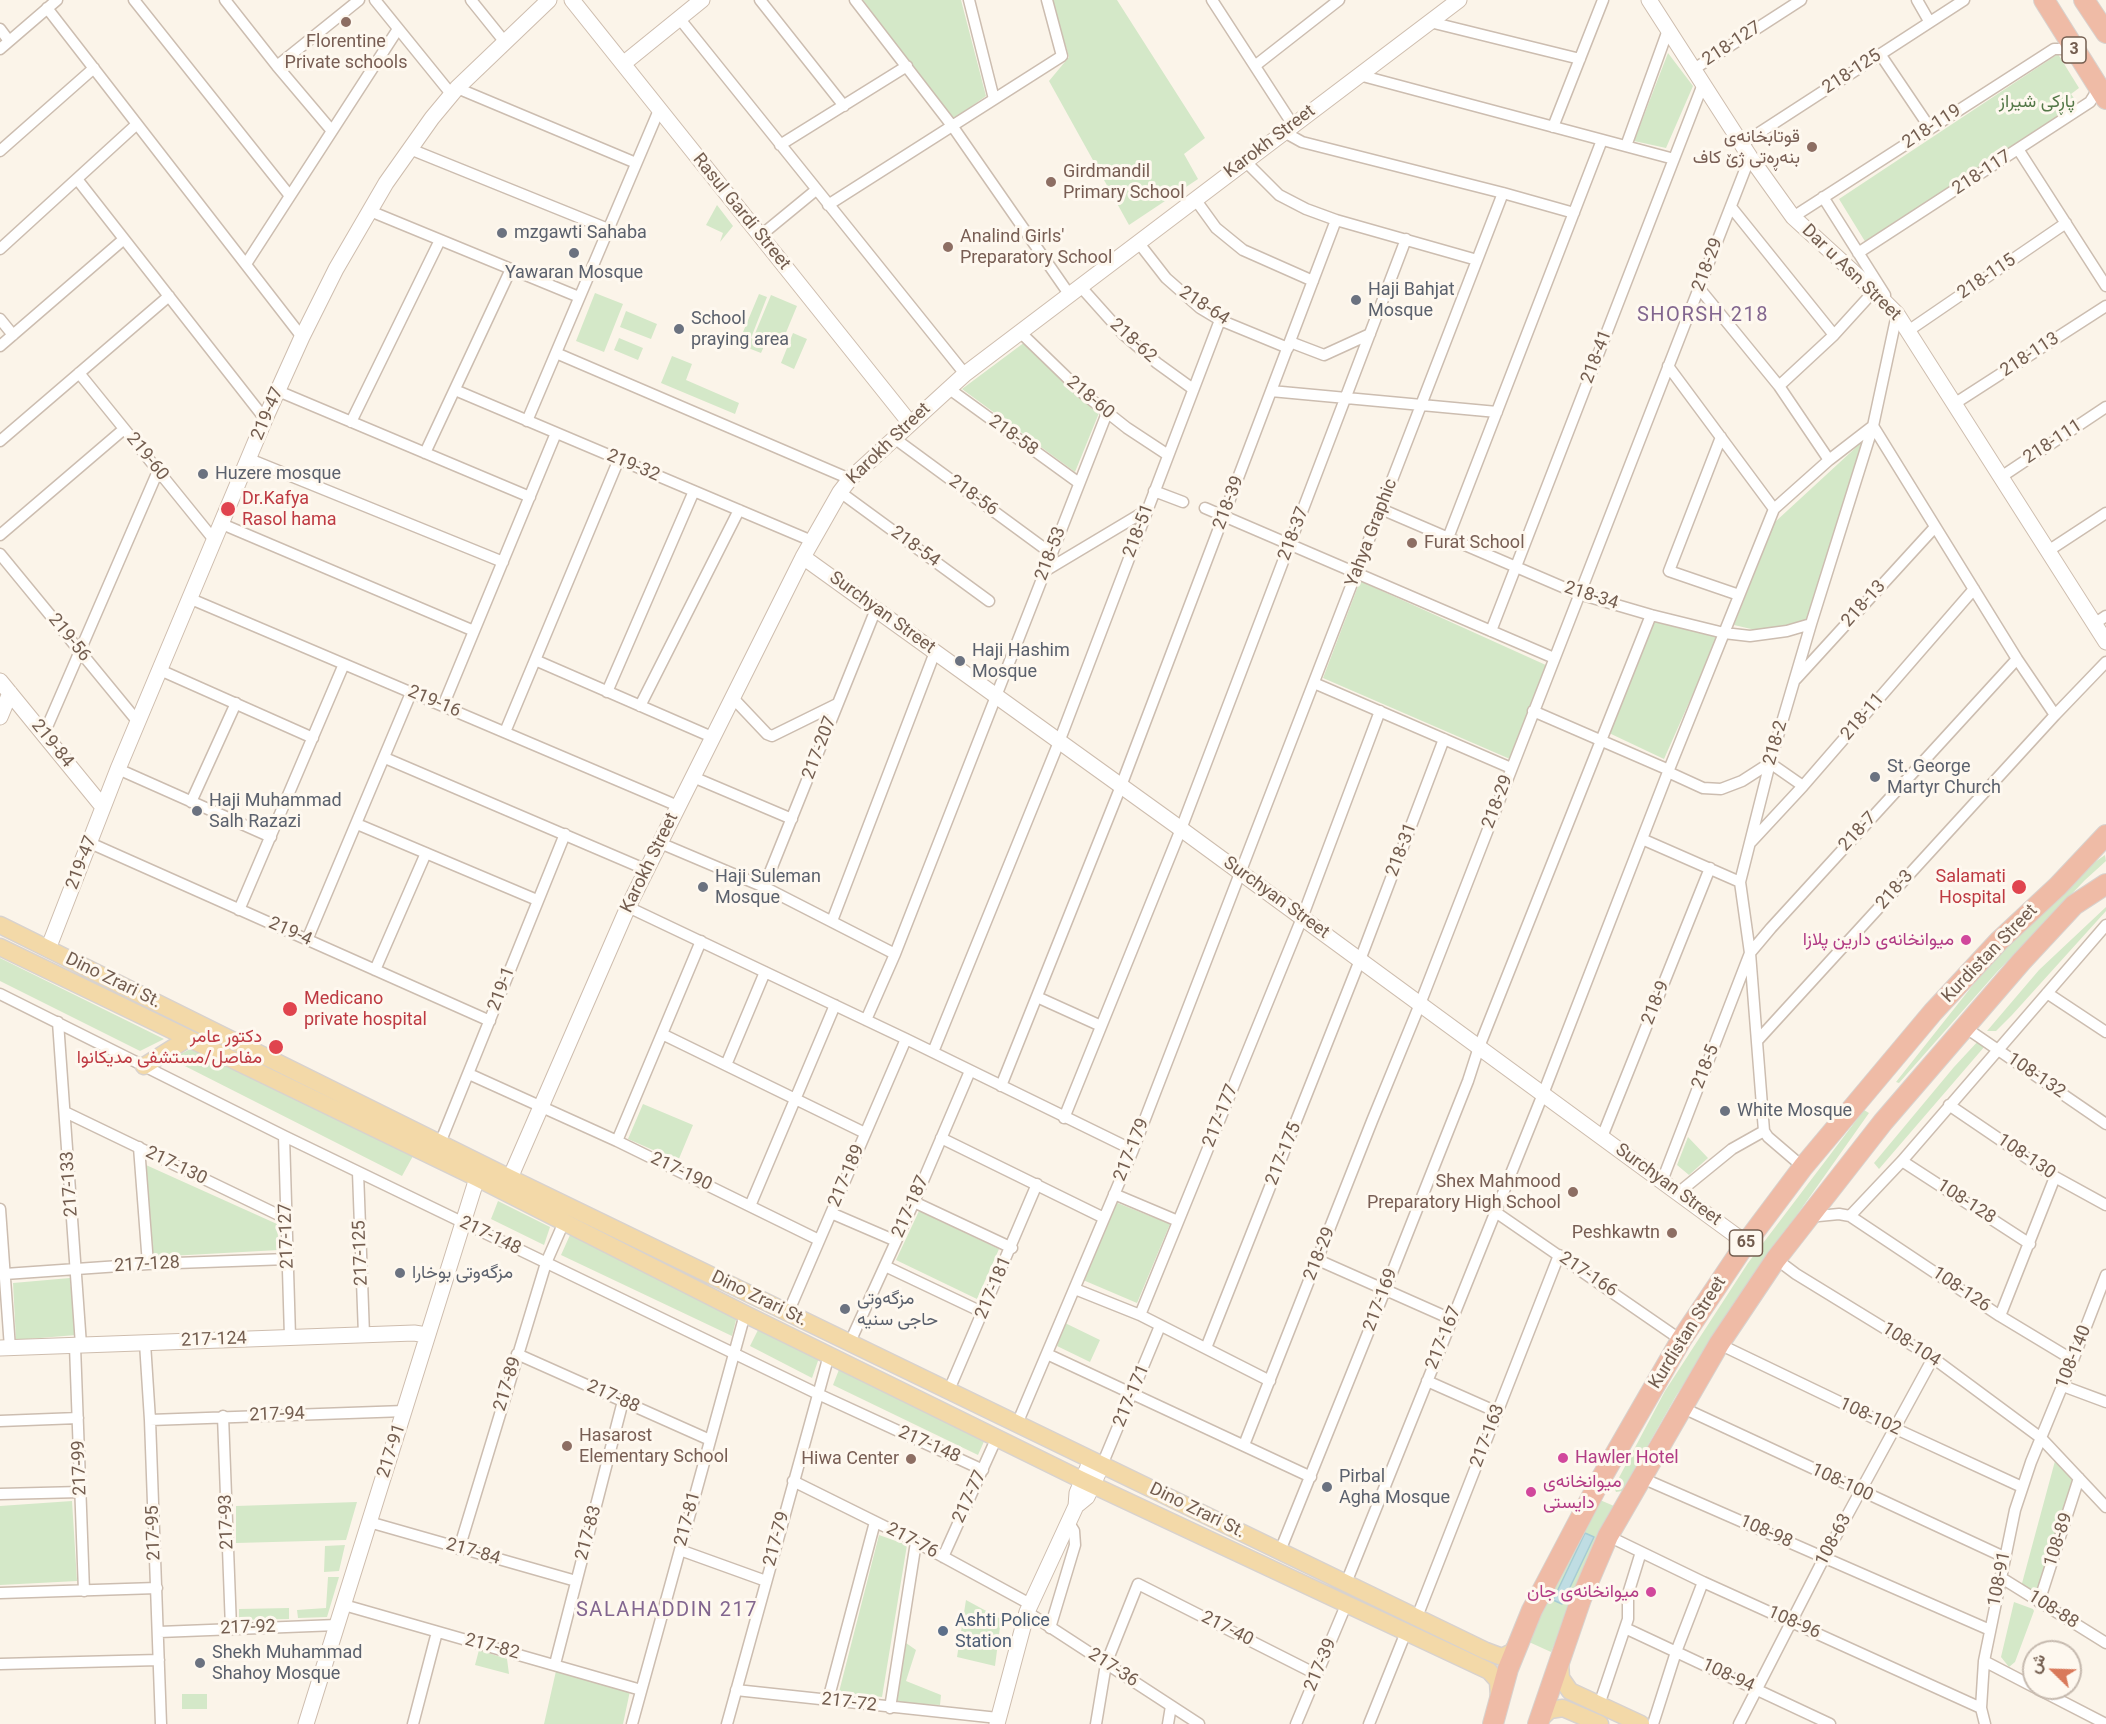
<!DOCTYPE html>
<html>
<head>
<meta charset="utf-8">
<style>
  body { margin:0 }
  #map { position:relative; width:2106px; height:1724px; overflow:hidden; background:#fbf4e9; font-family:Roboto,Vazirmatn,sans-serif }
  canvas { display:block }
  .north { position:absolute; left:2022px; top:1640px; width:60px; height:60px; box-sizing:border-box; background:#fef8ef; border:2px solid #c6baaf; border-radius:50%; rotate:293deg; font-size:16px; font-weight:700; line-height:24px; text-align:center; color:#735d4f }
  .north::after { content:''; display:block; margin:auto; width:21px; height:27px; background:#d9795a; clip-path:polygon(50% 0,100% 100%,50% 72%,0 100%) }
</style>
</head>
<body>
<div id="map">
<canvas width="2106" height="1724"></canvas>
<div class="north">ش</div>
</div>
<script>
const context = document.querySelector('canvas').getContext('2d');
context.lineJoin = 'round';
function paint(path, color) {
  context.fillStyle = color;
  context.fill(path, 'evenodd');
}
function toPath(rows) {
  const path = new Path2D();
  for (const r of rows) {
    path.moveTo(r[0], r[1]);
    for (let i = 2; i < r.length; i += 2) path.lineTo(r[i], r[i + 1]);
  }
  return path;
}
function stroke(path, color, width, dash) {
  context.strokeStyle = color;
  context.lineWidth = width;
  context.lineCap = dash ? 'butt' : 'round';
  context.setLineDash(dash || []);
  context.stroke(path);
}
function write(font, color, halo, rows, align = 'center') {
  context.font = font + ' Roboto,Vazirmatn,sans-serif';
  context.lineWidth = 6;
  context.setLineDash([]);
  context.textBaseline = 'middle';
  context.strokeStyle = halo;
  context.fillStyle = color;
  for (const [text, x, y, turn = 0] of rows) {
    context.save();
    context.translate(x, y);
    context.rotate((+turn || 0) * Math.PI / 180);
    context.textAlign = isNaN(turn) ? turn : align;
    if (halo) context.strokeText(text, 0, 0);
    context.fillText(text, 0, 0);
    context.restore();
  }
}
const green = toPath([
  [863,0,961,0,986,96,952,120],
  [1052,0,1117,0,1205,138,1184,154,1198,179,1129,225,1049,81,1069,57],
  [1668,53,1693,86,1666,148,1634,141],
  [2058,54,2079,88,2071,94,2081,108,1866,243,1839,199],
  [717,205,733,226,720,242,723,233,706,225],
  [595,293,623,304,604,352,576,341],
  [759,294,767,297,751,338,765,344,761,353,738,344],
  [771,295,797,306,780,347,754,336],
  [626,311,657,324,651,339,620,327],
  [793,333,807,339,794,369,781,363],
  [619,338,643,348,638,360,614,350],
  [1025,342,1099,413,1075,472,962,389],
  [672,356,692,364,686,380,739,403,735,414,661,383],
  [1864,440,1808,619,1764,632,1734,625,1775,522],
  [1360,581,1548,666,1510,759,1323,678],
  [1656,618,1719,635,1664,759,1609,733],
  [2105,855,2106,861,2085,880,1996,973,1899,1083,1896,1082,1988,966,2078,874],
  [2106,907,2106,911,2012,1015,1996,1031,1987,1031,2039,970],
  [0,958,164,1039,140,1051,0,981],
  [1980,1039,1985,1046,1879,1169,1874,1163,1954,1067],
  [190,1049,413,1156,402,1176,171,1059],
  [643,1104,693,1125,678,1161,628,1139],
  [1864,1110,1869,1113,1758,1270,1676,1396,1622,1491,1616,1492,1614,1487,1665,1391,1748,1263],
  [1688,1137,1708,1158,1689,1175,1677,1165],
  [146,1165,277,1224,279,1250,151,1257],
  [498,1201,550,1227,544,1245,491,1219],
  [1115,1202,1170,1224,1137,1303,1083,1280],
  [919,1211,999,1249,977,1299,896,1260],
  [570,1235,737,1316,732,1336,561,1255],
  [70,1278,76,1335,16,1340,13,1283],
  [1065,1323,1100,1340,1090,1362,1057,1346],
  [759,1328,819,1358,812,1378,750,1346],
  [840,1367,986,1437,978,1455,833,1385],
  [2055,1461,2074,1481,2036,1596,2021,1587],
  [1600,1500,1614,1506,1551,1652,1529,1642,1541,1613],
  [72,1501,77,1581,0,1585,0,1506],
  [357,1502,346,1540,236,1543,236,1506],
  [879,1535,907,1545,882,1697,839,1692],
  [345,1545,339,1571,324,1572,325,1546],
  [328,1577,339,1577,327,1617,298,1618,297,1610,326,1608],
  [966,1600,1001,1619,995,1666,957,1657],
  [2014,1602,2033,1609,2034,1611,2015,1662,2009,1667,2001,1657],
  [289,1608,289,1619,239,1620,239,1609],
  [906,1643,916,1650,906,1681,941,1695,940,1705,896,1703],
  [479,1650,507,1659,509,1674,475,1665],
  [556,1671,630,1691,623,1724,544,1724],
  [182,1694,207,1694,207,1709,182,1709]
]);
const water = toPath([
  [1585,1533,1594,1537,1562,1604,1553,1600,1585,1533]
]);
const street = toPath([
  [134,0,290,196],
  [225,0,277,66,332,131],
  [375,0,452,95],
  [471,0,504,41],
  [760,0,844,106],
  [855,0,953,127,1069,294],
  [969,0,994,99],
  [1212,0,1293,125],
  [1917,0,1929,21],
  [47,8,302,337],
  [679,18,965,374],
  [1430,22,1580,59],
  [0,29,9,41],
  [0,49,57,0],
  [1880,54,1930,128],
  [1256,65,1339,0],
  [277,66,359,0],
  [1694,69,1801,0],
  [1359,75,1674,159],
  [457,88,636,163],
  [1553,127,1603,0],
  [1284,132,1302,142,1503,193,1574,213],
  [1742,144,1964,0],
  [780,145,907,66],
  [1626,146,1668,30],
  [410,149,608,229],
  [2018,149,2106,286],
  [0,151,94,68],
  [1245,161,1279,195,1306,209,1336,220,1477,260],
  [77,179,265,419],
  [1823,197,1885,295],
  [1195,199,1216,228,1243,250,1313,281],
  [828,205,1062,56,1047,0],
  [1731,207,1834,335],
  [370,211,579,297],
  [1793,217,2054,49,2073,49],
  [760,236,816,190],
  [1138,242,1166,278,1200,308,1220,320,1288,348],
  [0,249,137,124],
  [1858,253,2090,102,2095,94,2096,84],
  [246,264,398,29],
  [1080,286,1123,334,1157,363,1193,389],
  [1699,288,1779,386,1829,460],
  [0,319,13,335],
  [1908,331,2066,223],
  [1020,332,1084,394,1127,428,1168,455],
  [1290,342,1324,355,1370,334],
  [0,346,124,239],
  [556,353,850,479],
  [1668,366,1774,509],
  [79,373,215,541],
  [1779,386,1834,335,1874,291],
  [948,388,1079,483],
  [455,390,812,541],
  [278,391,530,497],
  [1271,391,1497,412],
  [1954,404,2106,306],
  [527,421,659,110],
  [351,422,440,240],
  [1721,437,1669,571,1739,595],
  [894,438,1052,554],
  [0,441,169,296],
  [425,453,511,269],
  [249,459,503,562],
  [2001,477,2106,407],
  [1154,491,1183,502],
  [840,492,989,601],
  [1205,508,1554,658],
  [1381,509,1579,594,1651,615,1724,633,1750,636,1787,631,1811,624],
  [222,524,474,631],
  [0,535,124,429],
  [1448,538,1602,140],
  [2048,551,2106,513],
  [0,554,138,722],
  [1045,571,1147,510],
  [191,599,678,806],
  [2094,624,2106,616],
  [1491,631,1703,84],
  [535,660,712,737],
  [160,670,313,738],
  [1796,679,1935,527],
  [1314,683,1511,768],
  [607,692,694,491],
  [732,697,767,734,772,736,837,704],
  [443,706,556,433],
  [640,706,739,510],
  [1533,711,1669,770],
  [505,732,619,459],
  [44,734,158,471],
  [385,758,647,870],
  [118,769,271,837],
  [1668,772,1703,788,1721,789,1742,781,1770,763,1803,786],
  [693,777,792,819],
  [191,802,236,703],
  [357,824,537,900],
  [1642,839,1740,882],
  [1751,842,1803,786,1974,589],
  [90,843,490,1021],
  [660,843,764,887,895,954],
  [764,887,876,609],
  [628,907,906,1039,1133,1150],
  [239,910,344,664],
  [832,921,935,652],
  [307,940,411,693],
  [375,970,426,853],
  [2047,993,2106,1032],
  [0,994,284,1136,818,1394,983,1470],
  [1037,997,1101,1026],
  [866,1020,895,954,1107,413],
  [58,1022,81,1345],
  [1966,1028,2106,1124],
  [662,1034,865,1133],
  [1757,1041,2055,715,2106,662],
  [933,1052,1059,742,1220,320],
  [726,1065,765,972],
  [469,1074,617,1141,819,1240],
  [1001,1086,1121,786,1336,220],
  [1949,1105,2055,1177,2106,1205],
  [65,1112,287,1219],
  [1064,1118,1181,829,1406,239],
  [284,1136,290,1337],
  [1602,1137,1710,868],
  [941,1138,1104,1218],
  [617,1141,701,941],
  [440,1143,565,834],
  [139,1147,148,1264],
  [1902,1161,2030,1244],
  [1803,1167,1768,1137,1764,1131,1750,953,1740,882,1770,763,1811,624,1873,426,1897,314,1895,311],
  [358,1172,364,1335],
  [1662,1181,1750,953,1771,928,2017,659],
  [1678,1193,1732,1149,1764,1131],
  [1114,1194,1178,1221],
  [914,1202,1012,1248],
  [750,1206,835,1005],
  [0,1209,10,1348],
  [1494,1211,1681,1340],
  [831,1213,896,1241],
  [1850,1216,1902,1161,2106,925],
  [1808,1217,1839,1214,1850,1216,2000,1316,2073,1360],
  [1776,1259,1796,1274,1933,1358,2041,1438,2106,1507],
  [1318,1260,1451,1319],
  [885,1266,984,1313],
  [5,1274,148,1264,288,1259],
  [1075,1289,1140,1315,1270,1381],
  [788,1313,906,1039],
  [1140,1315,1302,918,1380,711],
  [2000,1316,2055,1177],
  [850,1342,914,1202,970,1071],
  [145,1343,150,1420,161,1724],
  [1719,1344,1894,1428,2022,1487],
  [75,1346,84,1591],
  [1206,1348,1360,960,1444,739],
  [517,1354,710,1440],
  [1047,1354,1311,1477],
  [1427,1381,1497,1412],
  [2063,1386,2106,1402],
  [949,1390,1037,1184],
  [1681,1407,2004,1557],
  [223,1416,231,1628],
  [150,1420,405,1411],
  [0,1421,78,1418],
  [1017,1424,1133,1150,1503,193],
  [1244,1445,1372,1121,1420,1004,1750,157],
  [1102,1465,1160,1326],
  [1642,1478,1990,1630],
  [793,1481,916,1542,1030,1604],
  [0,1494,81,1492],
  [369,1522,576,1581],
  [1608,1536,1703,1582,1981,1708],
  [459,1549,546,1263,564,1222],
  [680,1550,766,1581],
  [1280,1551,1370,1328,1468,1081,1479,1047,1651,615],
  [943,1557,997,1437],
  [2000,1577,2106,1643],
  [1346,1583,1543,1094,1668,772,1774,509,1829,460,1873,426,2017,659,2055,715],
  [0,1593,157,1588],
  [2039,1602,2079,1478],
  [344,1605,641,1690],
  [1027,1612,1199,1724],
  [1417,1617,1559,1255],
  [1050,1628,1075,1545,1074,1531,1069,1523],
  [1625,1628,1830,1724],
  [159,1632,337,1625],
  [1984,1661,2034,1687],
  [0,1664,159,1660],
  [555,1664,623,1401],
  [2036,1688,2106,1724],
  [736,1690,998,1718],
  [828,1700,875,1522],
  [1599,1705,1628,1619,1628,1594,1641,1552],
  [890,1708,916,1542],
  [413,1724,437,1632],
  [632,1724,745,1314],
  [727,1724,829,1355],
  [1096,1724,1106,1664,1138,1584,1316,1674],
  [1168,1724,1171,1706],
  [1296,1724,1346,1605],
  [1369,1724,1406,1632],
  [1653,1724,1676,1652,1703,1582],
  [1739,1724,1824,1558,1933,1358],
  [1985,1724,1981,1708,1984,1661,2015,1510,2031,1462,2073,1360,2106,1275]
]);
const secondary = toPath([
  [572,0,910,423],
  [1649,0,1750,157,1793,217,1874,291,1897,314,2106,642],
  [623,64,702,0],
  [803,557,1181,829,1746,1243],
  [0,681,103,807],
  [0,717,10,693],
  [48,949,118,769,265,419,302,337,336,269,386,183,432,118,457,88,549,0],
  [510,1178,628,907,803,557,840,492,850,479,965,374,1459,0],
  [0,1348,414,1333,427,1335],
  [1076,1506,1077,1493,1091,1460],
  [306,1724,477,1178],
  [997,1724,1027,1612,1076,1506,1087,1497,1102,1465]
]);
const primary = toPath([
  [0,925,510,1178,1486,1651,1502,1657,1512,1652,1518,1644],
  [0,947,477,1178,745,1314,1082,1480,1489,1671,1498,1681,1499,1697],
  [144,1066,187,1039],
  [1560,1662,1561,1678,1570,1691,1641,1724],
  [1540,1719,1550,1710,1563,1708,1600,1724]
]);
const highway = toPath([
  [2044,0,2106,99],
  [2084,0,2106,33],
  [1493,1724,1508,1669,1532,1610,1602,1477,1681,1340,1746,1243,1803,1167,1933,1012,1999,941,2058,886,2106,835],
  [1538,1724,1581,1599,1608,1536,1719,1344,1776,1259,1883,1122,2021,962,2074,905,2106,884]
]);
const markers = [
  [346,22,6,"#8d6e63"],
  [1812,147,6,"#8d6e63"],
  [1051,182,6,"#8d6e63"],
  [502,233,6,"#6b7280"],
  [948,247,6,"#8d6e63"],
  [574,253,6,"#6b7280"],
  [1356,300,6,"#6b7280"],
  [679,329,6,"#6b7280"],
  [203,474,6,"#6b7280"],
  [228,509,8,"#e0444e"],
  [1412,543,6,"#8d6e63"],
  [960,661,6,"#6b7280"],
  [1875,777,6,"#6b7280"],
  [197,811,6,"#6b7280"],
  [703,887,6,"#6b7280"],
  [2019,887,8,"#e0444e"],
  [1966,940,6,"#d1479c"],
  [290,1009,8,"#e0444e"],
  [276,1047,8,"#e0444e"],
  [1725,1111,6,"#6b7280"],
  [1573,1192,6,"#8d6e63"],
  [1672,1233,6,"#8d6e63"],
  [400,1273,6,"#6b7280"],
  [845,1309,6,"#6b7280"],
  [567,1446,6,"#8d6e63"],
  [1563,1458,6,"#d1479c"],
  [911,1459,6,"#8d6e63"],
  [1327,1487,6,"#6b7280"],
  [1531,1492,6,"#d1479c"],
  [1651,1592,6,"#d1479c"],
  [943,1631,6,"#5c6f8a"],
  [200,1663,6,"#6b7280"]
];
const shields = [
  [2074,50,24],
  [1746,1243,33]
];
const shieldNames = [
  ["3",2074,50],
  ["65",1746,1243]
];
const educationNames = [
  ["Florentine",346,42,"center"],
  ["Private schools",346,63,"center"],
  ["قوتابخانەی",1800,137],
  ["بنەڕەتی ژێ کاف",1800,158],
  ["Girdmandil",1063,172,"left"],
  ["Primary School",1063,193,"left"],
  ["Analind Girls'",960,237,"left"],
  ["Preparatory School",960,258,"left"],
  ["Furat School",1424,543,"left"],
  ["Shex Mahmood",1561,1182],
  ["Preparatory High School",1561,1203],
  ["Peshkawtn",1660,1233],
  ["Hasarost",579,1436,"left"],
  ["Elementary School",579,1457,"left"],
  ["Hiwa Center",899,1459]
];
const streetNames = [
  ["218-127",1732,44,-33],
  ["218-125",1852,72,-33],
  ["218-119",1932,127,-33],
  ["Karokh Street",1270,142,-37],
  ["218-117",1982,173,-33],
  ["Rasul Gardi Street",741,212,51],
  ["218-29",1708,265,-69],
  ["Dar u Asn Street",1851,273,44],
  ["218-115",1987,277,-34],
  ["218-64",1204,306,33],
  ["218-62",1133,341,42],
  ["218-113",2030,355,-33],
  ["218-41",1597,357,-69],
  ["218-60",1090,398,40],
  ["219-47",268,414,-67],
  ["218-58",1013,436,36],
  ["218-111",2053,442,-33],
  ["Karokh Street",889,444,-44],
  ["219-60",147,457,51],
  ["219-32",633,466,23],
  ["218-56",973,496,36],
  ["218-39",1229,503,-69],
  ["218-51",1139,531,-69],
  ["Yahya Graphic",1372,533,-69],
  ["218-37",1294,534,-69],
  ["218-54",915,547,36],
  ["218-53",1051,554,-69],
  ["218-34",1591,596,18],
  ["218-13",1864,604,-48],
  ["Surchyan Street",882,613,36],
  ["219-56",69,638,51],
  ["219-16",434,702,23],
  ["218-11",1863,717,-49],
  ["218-2",1776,743,-74],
  ["219-84",52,744,51],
  ["217-207",820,748,-69],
  ["218-29",1498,802,-69],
  ["218-7",1858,832,-47],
  ["218-31",1402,850,-69],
  ["219-47",82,863,-69],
  ["Karokh Street",650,863,-64],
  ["218-3",1895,890,-48],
  ["Surchyan Street",1276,898,36],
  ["219-4",290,932,24],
  ["Kurdistan Street",1990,954,-46],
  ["Dino Zrari St.",113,981,26],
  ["219-1",502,989,-69],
  ["218-9",1656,1003,-68],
  ["218-5",1706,1067,-69],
  ["108-132",2036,1076,34],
  ["217-177",1221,1116,-68],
  ["217-179",1132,1150,-68],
  ["217-175",1284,1154,-68],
  ["108-130",2026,1157,34],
  ["217-130",176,1166,26],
  ["217-190",681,1172,26],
  ["217-189",847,1176,-67],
  ["217-133",70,1184,-94],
  ["Surchyan Street",1668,1185,36],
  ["108-128",1966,1202,33],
  ["217-187",911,1207,-66],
  ["217-127",287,1236,-92],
  ["217-148",490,1236,26],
  ["217-125",361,1253,-92],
  ["218-29",1320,1254,-68],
  ["217-128",147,1265,-3],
  ["217-166",1588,1275,34],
  ["217-181",994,1288,-67],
  ["108-126",1961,1290,34],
  ["Dino Zrari St.",759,1299,26],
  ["217-169",1381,1300,-69],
  ["Kurdistan Street",1688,1333,-58],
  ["217-167",1444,1338,-68],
  ["217-124",214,1340,-2],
  ["108-104",1911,1345,33],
  ["108-140",2074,1357,-68],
  ["217-89",508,1384,-73],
  ["217-171",1132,1396,-67],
  ["217-88",613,1397,24],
  ["217-94",277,1415,-2],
  ["108-102",1870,1417,25],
  ["217-163",1488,1436,-69],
  ["217-148",929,1445,24],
  ["217-91",392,1451,-72],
  ["217-99",80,1468,-92],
  ["108-100",1842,1483,25],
  ["217-77",970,1497,-65],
  ["Dino Zrari St.",1197,1511,26],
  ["217-81",688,1519,-75],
  ["217-93",227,1522,-92],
  ["108-98",1766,1532,24],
  ["217-95",154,1533,-92],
  ["217-83",589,1533,-75],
  ["217-79",777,1539,-75],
  ["108-63",1834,1540,-62],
  ["108-89",2059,1540,-72],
  ["217-76",912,1541,28],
  ["217-84",473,1552,16],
  ["108-91",2000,1579,-79],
  ["108-88",2053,1610,32],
  ["108-96",1794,1623,24],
  ["217-92",248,1628,-2],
  ["217-40",1227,1629,27],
  ["217-82",492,1647,15],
  ["217-39",1321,1665,-67],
  ["217-36",1113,1668,33],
  ["108-94",1728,1676,25],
  ["217-72",849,1703,7]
];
const parkNames = [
  ["پاڕکی شیراز",2037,102]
];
const worshipNames = [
  ["mzgawti Sahaba",514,233],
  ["Yawaran Mosque",574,273,"center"],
  ["Haji Bahjat",1368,290],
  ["Mosque",1368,311],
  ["School",691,319],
  ["praying area",691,340],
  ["Huzere mosque",215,474],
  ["Haji Hashim",972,651],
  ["Mosque",972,672],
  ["St. George",1887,767],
  ["Martyr Church",1887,788],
  ["Haji Muhammad",209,801],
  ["Salh Razazi",209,822],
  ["Haji Suleman",715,877],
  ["Mosque",715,898],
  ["White Mosque",1737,1111],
  ["مزگەوتی بوخارا",412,1273],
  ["مزگەوتی",857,1299],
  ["حاجی سنیە",857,1320],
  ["Pirbal",1339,1477],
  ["Agha Mosque",1339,1498],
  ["Shekh Muhammad",212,1653],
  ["Shahoy Mosque",212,1674]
];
const healthNames = [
  ["Dr.Kafya",242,499],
  ["Rasol hama",242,520],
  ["Salamati",2006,877,"right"],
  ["Hospital",2006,898,"right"],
  ["Medicano",304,999],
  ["private hospital",304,1020],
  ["دكتور عامر",262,1037,"right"],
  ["مفاصل/مستشفى مديكانوا",262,1058,"right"]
];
const hotelNames = [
  ["میوانخانەی دارین پلازا",1954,940],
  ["Hawler Hotel",1575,1458,"left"],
  ["میوانخانەی",1543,1482,"left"],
  ["دایستی",1543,1503,"left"],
  ["میوانخانەی جان",1639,1592]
];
const serviceNames = [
  ["Ashti Police",955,1621],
  ["Station",955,1642]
];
const neighbourhoodNames = [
  ["SHORSH 218",1703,316],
  ["SALAHADDIN 217",667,1611]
];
paint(green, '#d4e8c8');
paint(water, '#bfdde3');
stroke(water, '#a6ccd4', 1.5);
stroke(street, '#ccbdb0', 13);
stroke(secondary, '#cebdae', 17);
stroke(primary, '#d8d2ce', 19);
stroke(highway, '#d8d2ce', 22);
stroke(street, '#fff', 10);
stroke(secondary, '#fff', 15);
stroke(primary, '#f3d9a8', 16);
stroke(highway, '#efbba6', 20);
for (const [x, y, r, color] of markers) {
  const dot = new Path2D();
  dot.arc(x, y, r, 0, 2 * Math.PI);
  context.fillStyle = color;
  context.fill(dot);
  stroke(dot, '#fef8ef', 2);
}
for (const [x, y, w] of shields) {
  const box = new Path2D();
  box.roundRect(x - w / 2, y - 13, w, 26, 4.5);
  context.fillStyle = '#fef8ef';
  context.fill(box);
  stroke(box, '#735d4f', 1.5);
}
write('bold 16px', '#735d4f', null, shieldNames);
write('18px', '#785e54', '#fef8ef', educationNames, 'right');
write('18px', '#735d4f', '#fef8ef', streetNames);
write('18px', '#547848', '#fef8ef', parkNames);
write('18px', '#5b616d', '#fef8ef', worshipNames, 'left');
write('18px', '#be3a42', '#fef8ef', healthNames, 'left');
write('18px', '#b23c85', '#fef8ef', hotelNames, 'right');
write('18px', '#4e5e75', '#fef8ef', serviceNames, 'left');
context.letterSpacing = '1.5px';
write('20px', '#82668f', '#fef8ef', neighbourhoodNames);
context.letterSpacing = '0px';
</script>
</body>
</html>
